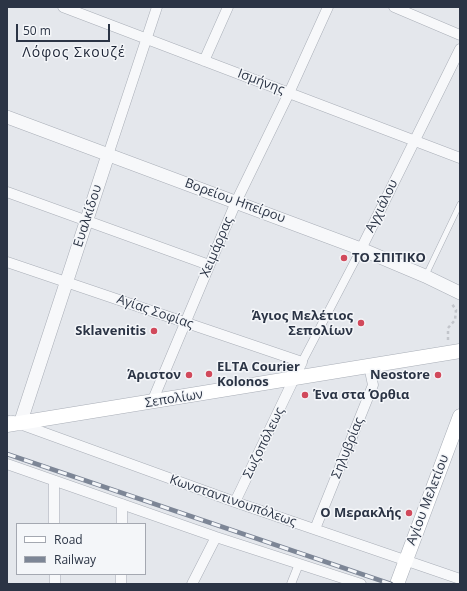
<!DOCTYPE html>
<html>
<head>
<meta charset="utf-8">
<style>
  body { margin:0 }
  #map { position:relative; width:467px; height:591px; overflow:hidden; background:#e4e7ec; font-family:"Open Sans",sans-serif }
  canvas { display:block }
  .frame { position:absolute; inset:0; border:8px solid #2b3445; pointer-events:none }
  .legend { position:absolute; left:16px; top:523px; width:130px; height:52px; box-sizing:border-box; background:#f4f6f9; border:1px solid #a4a8b1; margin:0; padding:5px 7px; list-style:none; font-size:12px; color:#2b3445 }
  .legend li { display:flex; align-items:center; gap:8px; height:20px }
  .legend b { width:20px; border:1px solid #a4a8b1 }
  .scale { position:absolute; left:16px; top:24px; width:94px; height:18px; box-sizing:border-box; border:2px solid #2b3445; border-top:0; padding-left:5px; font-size:12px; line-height:14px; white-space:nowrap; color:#2b3445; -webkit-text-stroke:3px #f4f6f9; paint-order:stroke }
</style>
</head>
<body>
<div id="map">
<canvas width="467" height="591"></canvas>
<div class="frame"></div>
<ul class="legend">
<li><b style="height:5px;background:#fff"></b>Road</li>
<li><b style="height:5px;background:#7d8696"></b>Railway</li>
</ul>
<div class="scale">50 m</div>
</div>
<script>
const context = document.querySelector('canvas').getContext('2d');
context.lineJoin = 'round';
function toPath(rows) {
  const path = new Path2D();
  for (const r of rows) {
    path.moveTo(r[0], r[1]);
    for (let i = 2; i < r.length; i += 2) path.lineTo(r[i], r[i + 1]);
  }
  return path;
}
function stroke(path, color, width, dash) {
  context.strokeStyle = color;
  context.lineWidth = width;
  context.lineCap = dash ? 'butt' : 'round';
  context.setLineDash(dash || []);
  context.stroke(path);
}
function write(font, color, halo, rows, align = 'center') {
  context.font = font + ' "Open Sans",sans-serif';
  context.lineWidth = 3;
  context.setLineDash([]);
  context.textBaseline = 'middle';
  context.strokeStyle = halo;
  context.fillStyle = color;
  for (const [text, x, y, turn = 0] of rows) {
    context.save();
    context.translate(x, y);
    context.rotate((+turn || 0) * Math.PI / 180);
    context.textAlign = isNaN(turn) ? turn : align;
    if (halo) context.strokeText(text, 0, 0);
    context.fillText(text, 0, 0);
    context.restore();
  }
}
const path = toPath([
  [448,340,448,328,455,320,456,310,452,304]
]);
const service = toPath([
  [426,275,460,204]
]);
const pedestrian = toPath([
  [302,362,361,249],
  [291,584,299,564]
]);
const minor = toPath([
  [63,7,460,158],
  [394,7,460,35],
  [204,61,228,7],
  [108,155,157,7],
  [7,192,209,265],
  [361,249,460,49],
  [7,262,302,362,235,502],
  [152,402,236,202,289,93,328,7],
  [20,424,235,502,460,579],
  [7,464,216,537,361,584],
  [54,481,54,524],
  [122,524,122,504],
  [315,529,373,385,369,366],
  [55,574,55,584],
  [121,584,121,574],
  [192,584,216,537]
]);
const tertiary = toPath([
  [7,117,361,249,425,276,460,293],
  [11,422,20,424,108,155]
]);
const secondary = toPath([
  [7,425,460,351],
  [397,584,460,416]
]);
const rail = toPath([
  [7,454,391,584]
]);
const markers = [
  [344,258,4,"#d1495b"],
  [361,323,4,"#d1495b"],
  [154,331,4,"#d1495b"],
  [209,374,4,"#d1495b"],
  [189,375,4,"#d1495b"],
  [438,375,4,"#d1495b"],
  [305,395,4,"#d1495b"],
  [409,513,4,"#d1495b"]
];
const streetNames = [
  ["Ισμήνης",261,82,21],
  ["Βορείου Ηπείρου",235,201,20],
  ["Αγχιάλου",382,206,-64],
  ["Ευαλκίδου",88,216,-72],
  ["Χειμάρρας",217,247,-67],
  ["Αγίας Σοφίας",155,312,19],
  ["Σεπολίων",174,399,-9],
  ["Σωζοπόλεως",264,443,-64],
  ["Σηλυβρίας",348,448,-68],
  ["Αγίου Μελετίου",428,500,-69],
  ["Κωνσταντινουπόλεως",233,501,19]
];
const poiNames = [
  ["ΤΟ ΣΠΙΤΙΚΟ",352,258,"left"],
  ["Άγιος Μελέτιος",353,316],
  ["Σεπολίων",353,331],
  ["Sklavenitis",146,331],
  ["ΕLTA Courier",217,367,"left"],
  ["Kolonos",217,382,"left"],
  ["Άριστον",181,375],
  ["Neostore",430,375],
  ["Ένα στα Όρθια",313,395,"left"],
  ["Ο Μερακλής",401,513]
];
const neighbourhoodNames = [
  ["Λόφος Σκουζέ",74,53]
];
stroke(service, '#a9aeb7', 6);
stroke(pedestrian, '#a9aeb7', 9);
stroke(minor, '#a9aeb7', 11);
stroke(tertiary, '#a9aeb7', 14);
stroke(secondary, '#a9aeb7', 15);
stroke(path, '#c2c5cb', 2.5, [3, 3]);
stroke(service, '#f7f8fa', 5);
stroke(pedestrian, '#f7f8fa', 8);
stroke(minor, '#f7f8fa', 10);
stroke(tertiary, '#f7f8fa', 13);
stroke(secondary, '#fff', 14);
stroke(rail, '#7d8696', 4.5);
stroke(rail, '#f4f6f9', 3, [9]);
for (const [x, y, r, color] of markers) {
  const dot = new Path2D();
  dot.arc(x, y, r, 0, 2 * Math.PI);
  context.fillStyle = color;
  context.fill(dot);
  stroke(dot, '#f4f6f9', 1.5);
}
write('13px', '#2b3445', '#f4f6f9', streetNames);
write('bold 13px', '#2b3445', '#f4f6f9', poiNames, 'right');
context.letterSpacing = '1px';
write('14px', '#1d2536', '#f4f6f9', neighbourhoodNames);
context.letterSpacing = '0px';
</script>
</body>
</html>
